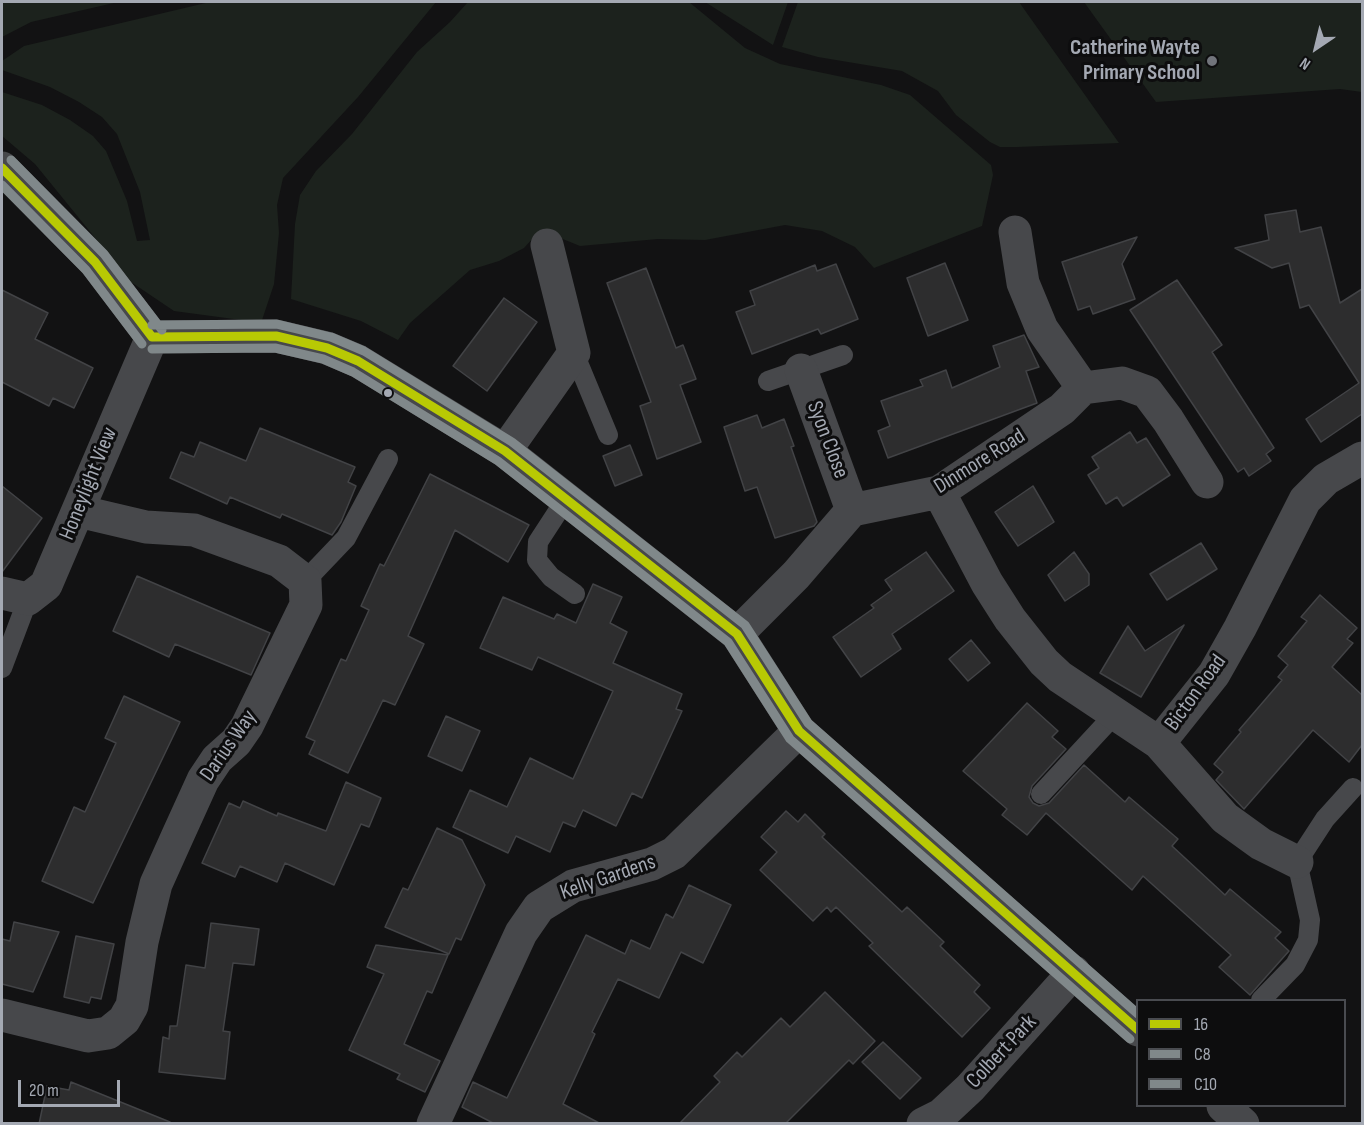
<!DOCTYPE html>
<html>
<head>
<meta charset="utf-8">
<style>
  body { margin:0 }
  #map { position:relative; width:1364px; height:1125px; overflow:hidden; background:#121213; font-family:"Sofia Sans Condensed",sans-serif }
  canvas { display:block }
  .frame { position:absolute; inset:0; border:3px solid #a4a9b3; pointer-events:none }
  .legend { position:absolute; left:1136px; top:999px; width:210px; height:108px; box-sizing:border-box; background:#0d0d0e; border:2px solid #494b50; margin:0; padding:8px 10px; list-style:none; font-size:18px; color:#a4a9b3 }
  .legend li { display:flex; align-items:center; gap:12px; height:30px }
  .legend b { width:30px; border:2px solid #494b50 }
  .north { position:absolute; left:1286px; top:18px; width:60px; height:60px; -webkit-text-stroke:4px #0d0d0e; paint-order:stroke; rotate:215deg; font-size:16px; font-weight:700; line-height:24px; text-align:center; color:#a4a9b3 }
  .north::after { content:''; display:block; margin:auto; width:21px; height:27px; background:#a4a9b3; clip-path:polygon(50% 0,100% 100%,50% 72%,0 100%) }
  .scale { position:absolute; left:18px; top:1080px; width:102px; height:27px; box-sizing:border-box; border:3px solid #a4a9b3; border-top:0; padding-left:8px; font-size:18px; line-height:21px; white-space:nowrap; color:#a4a9b3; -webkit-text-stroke:4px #0d0d0e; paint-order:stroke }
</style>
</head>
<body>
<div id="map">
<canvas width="1364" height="1125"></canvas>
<div class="frame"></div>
<ul class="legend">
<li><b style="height:8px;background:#b8c904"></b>16</li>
<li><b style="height:8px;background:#80888a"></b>C8</li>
<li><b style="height:8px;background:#80888a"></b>C10</li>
</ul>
<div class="north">N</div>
<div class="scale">20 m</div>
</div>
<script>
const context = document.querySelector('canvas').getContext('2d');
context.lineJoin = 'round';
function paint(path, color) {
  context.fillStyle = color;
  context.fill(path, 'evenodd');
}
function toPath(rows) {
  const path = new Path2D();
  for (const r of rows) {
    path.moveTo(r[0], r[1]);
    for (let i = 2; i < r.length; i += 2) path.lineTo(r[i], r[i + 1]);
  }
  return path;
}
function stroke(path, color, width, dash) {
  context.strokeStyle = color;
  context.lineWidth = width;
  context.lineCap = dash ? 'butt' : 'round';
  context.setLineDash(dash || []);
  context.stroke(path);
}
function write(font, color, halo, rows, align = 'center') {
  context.font = font + ' "Sofia Sans Condensed",sans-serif';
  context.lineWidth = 6;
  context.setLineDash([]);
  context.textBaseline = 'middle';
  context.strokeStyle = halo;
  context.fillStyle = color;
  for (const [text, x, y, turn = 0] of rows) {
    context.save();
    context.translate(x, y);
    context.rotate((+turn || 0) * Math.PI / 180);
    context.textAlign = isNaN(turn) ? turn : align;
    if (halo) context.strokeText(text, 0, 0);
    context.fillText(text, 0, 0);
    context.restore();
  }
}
const green = toPath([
  [2,2,118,2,31,22,2,37],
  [210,2,436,2,358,97,283,178,277,205,279,233,274,284,262,320,256,322,174,311,131,282,35,164,2,136,2,92,42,105,70,120,93,136,106,151,127,201,137,241,150,240,140,192,117,134,102,117,79,102,50,87,2,70,2,61,24,46],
  [468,2,689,2,745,48,780,64,881,85,910,95,991,165,993,175,982,226,874,268,855,247,822,231,785,225,705,240,658,239,580,246,553,235,533,238,524,248,499,261,470,270,410,323,398,340,361,321,291,299,295,224,300,195,316,171,352,134,417,52,450,22],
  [705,2,788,2,773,45],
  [798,2,1019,2,1119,143,1017,147,1000,147,990,142,956,115,938,91,902,71,818,57,782,47],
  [1084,2,1362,2,1362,92,1340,89,1156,102]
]);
const building = toPath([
  [1296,210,1300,232,1321,227,1340,303,1362,289,1362,414,1321,442,1306,419,1359,383,1309,305,1300,308,1289,263,1272,268,1235,248,1269,240,1265,215,1296,210],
  [1137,237,1122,264,1135,299,1093,314,1090,306,1078,310,1062,262,1137,237],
  [945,263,968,320,928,336,907,278,945,263],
  [836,264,858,319,821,334,818,329,752,354,736,312,755,305,750,291,815,265,817,271,836,264],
  [646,268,676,348,683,345,696,379,680,385,701,442,657,459,640,406,651,402,607,283,646,268],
  [1177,280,1222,345,1212,352,1274,448,1266,454,1271,461,1249,476,1244,468,1238,472,1130,310,1177,280],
  [2,290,48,313,35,339,93,368,74,408,53,398,49,406,2,382,2,290],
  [504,298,537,322,487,391,453,366,504,298],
  [1024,335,1039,367,1026,371,1037,403,888,458,878,431,890,426,881,401,923,386,920,380,946,370,952,388,1000,367,993,346,1024,335],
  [757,415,762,428,784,419,794,446,791,447,817,522,814,526,775,538,757,487,745,491,724,427,757,415],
  [260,428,355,467,348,482,356,486,341,522,332,535,282,514,280,518,230,497,227,504,170,478,181,452,194,457,200,442,246,461,260,428],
  [1130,432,1137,443,1146,438,1170,475,1123,506,1117,497,1106,504,1088,475,1099,468,1092,457,1130,432],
  [630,445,642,475,615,486,603,456,630,445],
  [430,474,529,525,508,562,455,530,408,636,424,644,395,705,383,700,348,773,309,754,315,741,306,737,341,659,346,661,369,610,361,606,380,564,384,566,430,474],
  [2,486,42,518,2,572,2,486],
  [1033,486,1054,522,1018,546,995,512,1033,486],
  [1201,543,1217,569,1167,600,1150,574,1201,543],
  [926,552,954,591,892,634,901,649,861,677,833,637,874,608,871,605,892,590,885,580,926,552],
  [1074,552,1089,574,1089,585,1065,601,1048,575,1074,552],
  [137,576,270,633,251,675,175,644,169,657,113,631,137,576],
  [593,584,622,597,610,623,627,632,613,663,682,694,676,709,682,711,642,798,632,793,616,826,583,810,575,827,563,822,550,852,516,836,508,853,453,827,470,790,507,807,530,758,573,779,613,691,538,657,532,670,480,648,503,597,554,619,557,614,576,623,593,584],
  [1320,595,1357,628,1347,639,1353,643,1332,667,1362,695,1362,745,1349,762,1313,730,1244,809,1216,780,1223,772,1214,764,1241,732,1239,730,1282,680,1278,677,1288,665,1278,656,1307,621,1301,617,1320,595],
  [1184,625,1141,697,1100,673,1128,626,1145,651,1184,625],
  [971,640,990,663,968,681,949,659,971,640],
  [124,696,180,722,93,903,42,881,74,807,85,812,116,743,105,738,124,696],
  [1027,703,1058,731,1052,737,1066,749,1032,786,1029,797,1033,803,1039,806,1049,803,1084,765,1125,802,1129,797,1178,839,1172,846,1225,895,1230,889,1281,932,1275,938,1289,951,1250,995,1219,967,1231,955,1143,876,1132,890,1046,813,1027,835,1002,815,1007,809,963,771,1027,703],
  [446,716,480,731,462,771,428,756,446,716],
  [346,782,381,798,369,827,361,824,334,885,285,863,277,882,240,866,235,877,202,863,229,803,240,808,243,801,277,816,278,813,326,831,346,782],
  [786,811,798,822,805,814,825,834,822,837,902,912,907,907,944,942,940,946,980,985,974,992,990,1008,962,1037,869,946,873,943,836,907,831,912,827,907,813,921,760,870,777,852,761,837,786,811],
  [437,828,462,840,485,885,461,940,456,938,449,954,385,927,403,888,408,890,437,828],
  [689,885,731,905,703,963,681,952,659,998,618,979,592,1032,595,1034,563,1104,601,1124,495,1124,462,1107,473,1082,507,1098,586,935,625,954,631,940,650,949,666,914,673,918,689,885],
  [14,922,59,932,33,992,2,984,2,939,10,941,14,922],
  [211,923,259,929,254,965,233,963,223,1031,230,1032,225,1079,159,1072,163,1037,169,1039,170,1026,177,1026,186,965,205,968,211,923],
  [76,936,114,944,101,999,91,997,89,1003,64,997,76,936],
  [376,945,448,955,432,993,427,991,404,1044,440,1061,425,1092,397,1079,400,1074,349,1050,384,974,367,967,376,945],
  [825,992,875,1041,853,1064,849,1060,785,1124,679,1124,720,1082,714,1076,737,1052,742,1057,781,1018,790,1027,825,992],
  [883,1042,921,1078,900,1099,862,1062,883,1042],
  [71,1082,170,1122,170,1124,39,1124,47,1086,69,1090,71,1082]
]);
const service = toPath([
  [574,353,608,435],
  [768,381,843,355],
  [566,499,538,542,537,560,551,577,575,594],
  [305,581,346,538,388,459],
  [2,668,28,599],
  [1041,794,1115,714],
  [1261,1000,1295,965,1308,940,1310,920,1297,862,1325,819,1353,788]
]);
const minor = toPath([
  [2,168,95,262,152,337],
  [152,337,276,336,327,348,358,361,505,451,737,634,799,731,1138,1030],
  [801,370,852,510],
  [1083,388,1122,383,1147,392,1168,420,1207,482],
  [505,451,574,353,547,245],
  [939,492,987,583,1010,619,1044,662,1060,677,1159,743,1214,674,1240,628,1305,500,1326,479,1362,458],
  [2,593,28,599,46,585,152,337],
  [737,634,796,575,852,510,939,492,1062,409,1083,388,1042,329,1023,283,1015,232],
  [1159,743,1225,818,1261,844,1297,862],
  [2,1015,88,1036,108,1033,124,1020,132,1006,142,942,156,884,178,835,203,780,217,759,236,742,247,726,306,605,305,581,279,561,194,530,146,527,78,511],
  [1223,1106,1243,1124],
  [433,1124,521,933,539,907,573,886,652,864,674,853,799,731],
  [923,1124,941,1115,970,1088,1074,972]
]);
const bus1 = toPath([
  [2,168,95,262,152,337],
  [152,337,276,336,327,348,358,361,505,451,737,634,799,731,1138,1030]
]);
const bus2 = toPath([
  [2,185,86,270,142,344],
  [152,349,275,348,323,359,353,372,498,461,728,642,790,739,1130,1039]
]);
const bus3 = toPath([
  [11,160,104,254,162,330],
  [152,325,277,324,331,337,364,351,512,442,745,625,808,723,1138,1014]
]);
const markers = [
  [1212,61,6,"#71747b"],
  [388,393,5,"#a4a9b3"]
];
const poiNames = [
  ["Catherine Wayte",1200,48],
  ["Primary School",1200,73]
];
const streetNames = [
  ["Syon Close",827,440,69],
  ["Dinmore Road",980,462,-32],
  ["Honeylight View",89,484,-68],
  ["Bicton Road",1196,693,-54],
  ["Darius Way",229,746,-55],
  ["Kelly Gardens",608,878,-19],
  ["Colbert Park",1002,1052,-47]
];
paint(green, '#1c221d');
paint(building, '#2d2d2e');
stroke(building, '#424346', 1.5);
stroke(service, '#47484b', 20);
stroke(minor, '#47484b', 33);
stroke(bus1, '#b8c904', 9);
stroke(bus2, '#80888a', 9);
stroke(bus3, '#80888a', 9);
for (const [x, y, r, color] of markers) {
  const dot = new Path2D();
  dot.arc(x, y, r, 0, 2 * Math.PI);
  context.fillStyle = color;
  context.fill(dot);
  stroke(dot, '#0d0d0e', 2);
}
write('bold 22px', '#a4a9b3', '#0d0d0e', poiNames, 'right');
write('22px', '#a4a9b3', '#0d0d0e', streetNames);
</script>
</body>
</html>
